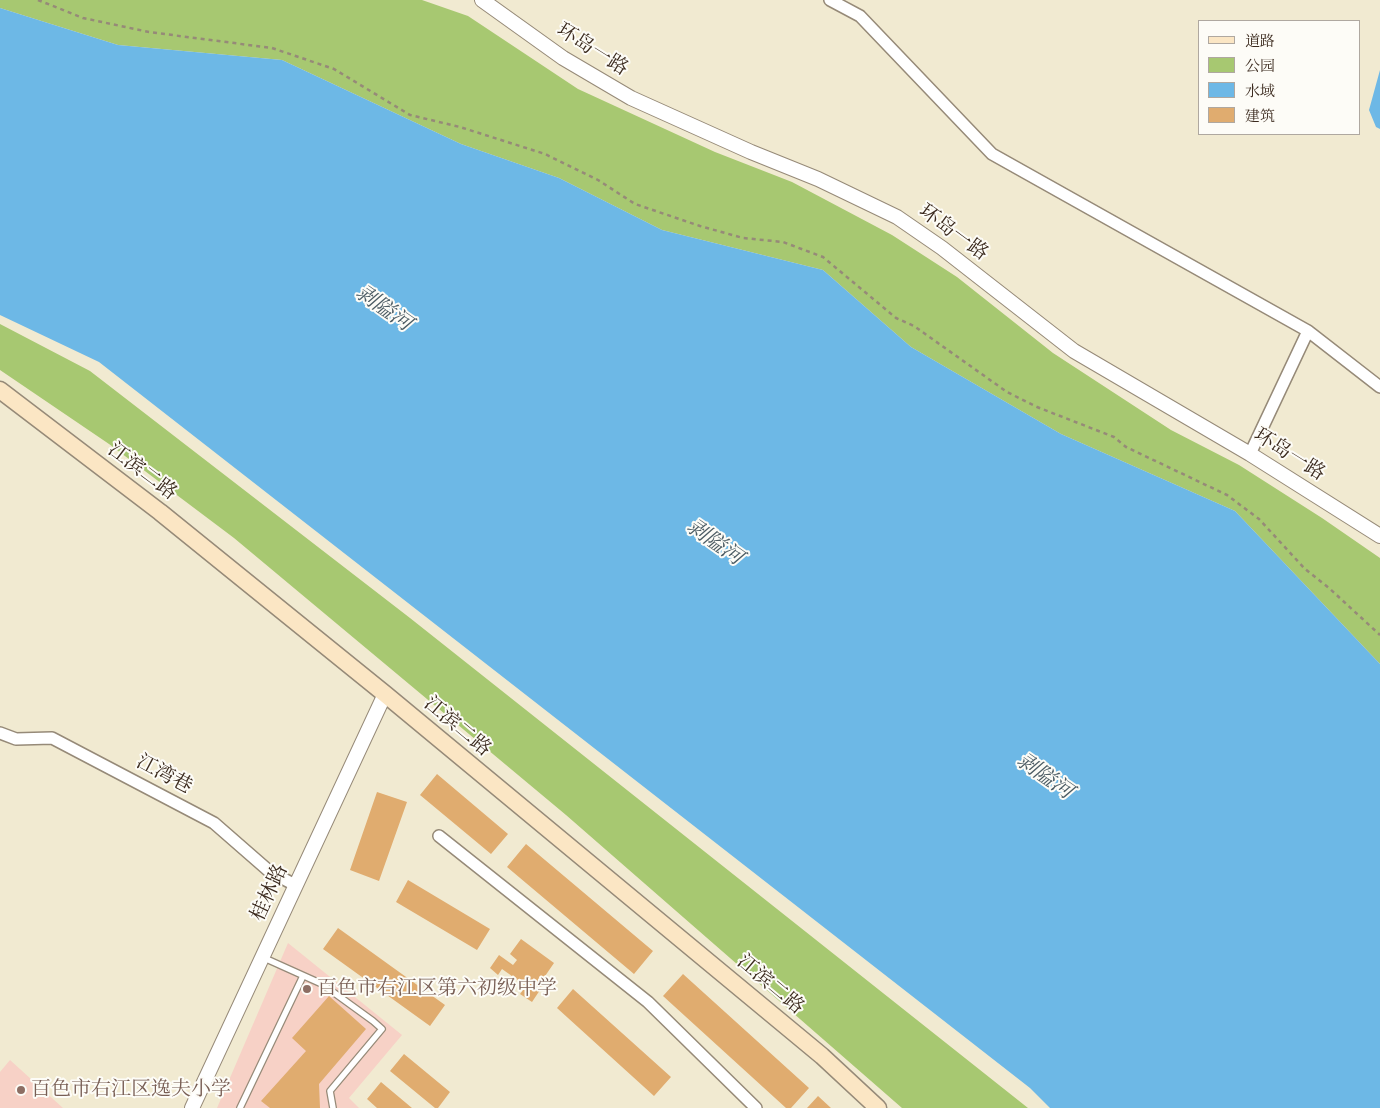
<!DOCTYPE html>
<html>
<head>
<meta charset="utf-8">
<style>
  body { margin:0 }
  #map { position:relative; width:1380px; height:1108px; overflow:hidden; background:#f1ead1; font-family:Alegreya,"Noto Serif SC",serif }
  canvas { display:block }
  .legend { position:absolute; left:1198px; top:20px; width:162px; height:115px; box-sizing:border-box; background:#fdfcf7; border:1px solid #afa8a0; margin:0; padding:6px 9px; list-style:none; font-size:15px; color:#3b2a1e }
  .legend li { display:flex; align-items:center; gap:10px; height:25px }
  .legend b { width:25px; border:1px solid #afa8a0 }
</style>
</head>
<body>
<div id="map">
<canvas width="1380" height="1108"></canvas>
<ul class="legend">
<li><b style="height:6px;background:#fbe6c4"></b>道路</li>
<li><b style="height:14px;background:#a7c871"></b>公园</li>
<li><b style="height:14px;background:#6db8e6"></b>水域</li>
<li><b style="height:14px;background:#e0ac6f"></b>建筑</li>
</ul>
</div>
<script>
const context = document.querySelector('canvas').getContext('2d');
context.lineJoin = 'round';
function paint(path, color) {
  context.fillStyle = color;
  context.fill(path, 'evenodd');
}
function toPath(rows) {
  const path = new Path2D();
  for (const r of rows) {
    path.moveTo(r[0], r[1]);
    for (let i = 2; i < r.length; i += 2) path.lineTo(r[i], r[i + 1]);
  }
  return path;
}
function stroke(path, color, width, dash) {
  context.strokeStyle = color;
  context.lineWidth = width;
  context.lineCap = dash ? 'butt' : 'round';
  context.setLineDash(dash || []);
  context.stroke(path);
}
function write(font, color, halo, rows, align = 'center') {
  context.font = font + ' Alegreya,"Noto Serif SC",serif';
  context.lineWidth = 4;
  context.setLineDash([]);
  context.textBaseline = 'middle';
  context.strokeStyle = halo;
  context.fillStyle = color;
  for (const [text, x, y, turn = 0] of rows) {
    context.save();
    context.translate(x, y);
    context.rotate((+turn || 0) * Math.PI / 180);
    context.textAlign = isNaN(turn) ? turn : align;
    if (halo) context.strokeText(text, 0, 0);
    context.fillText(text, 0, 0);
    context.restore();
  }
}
const built = toPath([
  [288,943,402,1035,349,1098,359,1108,217,1108],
  [10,1060,63,1108,0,1108,0,1072]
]);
const green = toPath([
  [0,0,422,0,468,16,578,89,715,152,792,182,892,235,957,277,1053,353,1171,430,1239,465,1322,518,1380,558,1380,664,1235,511,1061,434,911,347,823,270,662,230,559,178,461,144,282,60,118,45,0,8],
  [0,324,90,371,410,618,1028,1108,902,1108,566,815,234,538,109,444,0,370]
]);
const water = toPath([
  [0,8,118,45,282,60,461,144,559,178,662,230,823,270,911,347,1061,434,1235,511,1380,664,1380,1108,1050,1108,1030,1088,99,362,0,315],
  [1380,70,1380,129,1376,127,1369,110]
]);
const building = toPath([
  [437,774,508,834,491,854,420,795],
  [377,792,407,802,379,881,350,870],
  [526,844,653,951,634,974,507,867],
  [408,880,490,929,477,950,396,902],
  [338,928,445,1005,430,1026,323,949],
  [521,939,554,963,541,982,544,984,532,1002,520,994,526,986,502,969,498,975,490,968,499,955,513,965,517,960,510,954],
  [683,974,809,1088,791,1108,786,1108,663,996],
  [573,989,671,1077,654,1096,557,1008],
  [329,996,366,1029,319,1084,320,1108,270,1108,261,1101,306,1051,292,1038],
  [404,1054,450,1092,438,1108,435,1108,390,1071],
  [381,1082,412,1108,377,1108,367,1099],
  [818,1096,831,1108,807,1108]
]);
const path = toPath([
  [38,0,83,18,149,32,272,48,334,69,410,115,460,127,545,154,598,180,635,204,700,226,743,238,783,242,823,257,896,318,914,326,1007,392,1037,407,1114,437,1126,447,1227,495,1259,519,1305,569,1329,588,1380,635]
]);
const service = toPath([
  [262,957,322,984,373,1021,382,1029,330,1091,333,1108],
  [240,1108,303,976]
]);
const minor = toPath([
  [830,0,860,16,992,154,1308,331,1250,454],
  [1308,331,1380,387],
  [0,733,16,739,52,738,214,823,269,871,295,885],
  [439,836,648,1002,756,1108]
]);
const tertiary = toPath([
  [482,0,563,58,631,98,751,152,818,179,897,217,942,248,1074,351,1250,454,1380,536],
  [192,1108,385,694]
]);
const secondary = toPath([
  [0,390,160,512,385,694,822,1056,878,1108]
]);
const markers = [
  [307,989,5,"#8d6e63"],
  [21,1090,5,"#8d6e63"]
];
const streetNames = [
  ["环岛一路",592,50,32],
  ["环岛一路",953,233,36],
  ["环岛一路",1289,455,32],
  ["江滨二路",142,472,37],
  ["江滨二路",457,727,40],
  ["江湾巷",164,775,28],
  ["桂林路",270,893,-65],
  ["江滨二路",770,985,40]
];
const educationNames = [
  ["百色市右江区第六初级中学",317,989],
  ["百色市右江区逸夫小学",31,1090]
];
const waterNames = [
  ["剥隘河",383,309,35],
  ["剥隘河",714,543,35],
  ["剥隘河",1044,777,35]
];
paint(built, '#f7d1c6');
paint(green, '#a7c871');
paint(water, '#6db8e6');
paint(building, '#e0ac6f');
stroke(service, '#968a78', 8);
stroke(minor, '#968a78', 14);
stroke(tertiary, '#968a78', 16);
stroke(secondary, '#968a78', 19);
stroke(path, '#968a78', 2.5, [4, 4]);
stroke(service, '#fff', 5.5);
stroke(minor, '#fff', 11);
stroke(tertiary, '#fff', 14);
stroke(secondary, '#fbe6c4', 16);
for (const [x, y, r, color] of markers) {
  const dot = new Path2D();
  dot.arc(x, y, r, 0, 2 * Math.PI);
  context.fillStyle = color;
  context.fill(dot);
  stroke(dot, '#fdfcf7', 2);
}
write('20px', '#3b2a1e', '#fdfcf7', streetNames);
write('20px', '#785e54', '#fdfcf7', educationNames, 'left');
write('italic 21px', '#4c5c64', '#fdfcf7', waterNames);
</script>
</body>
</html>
